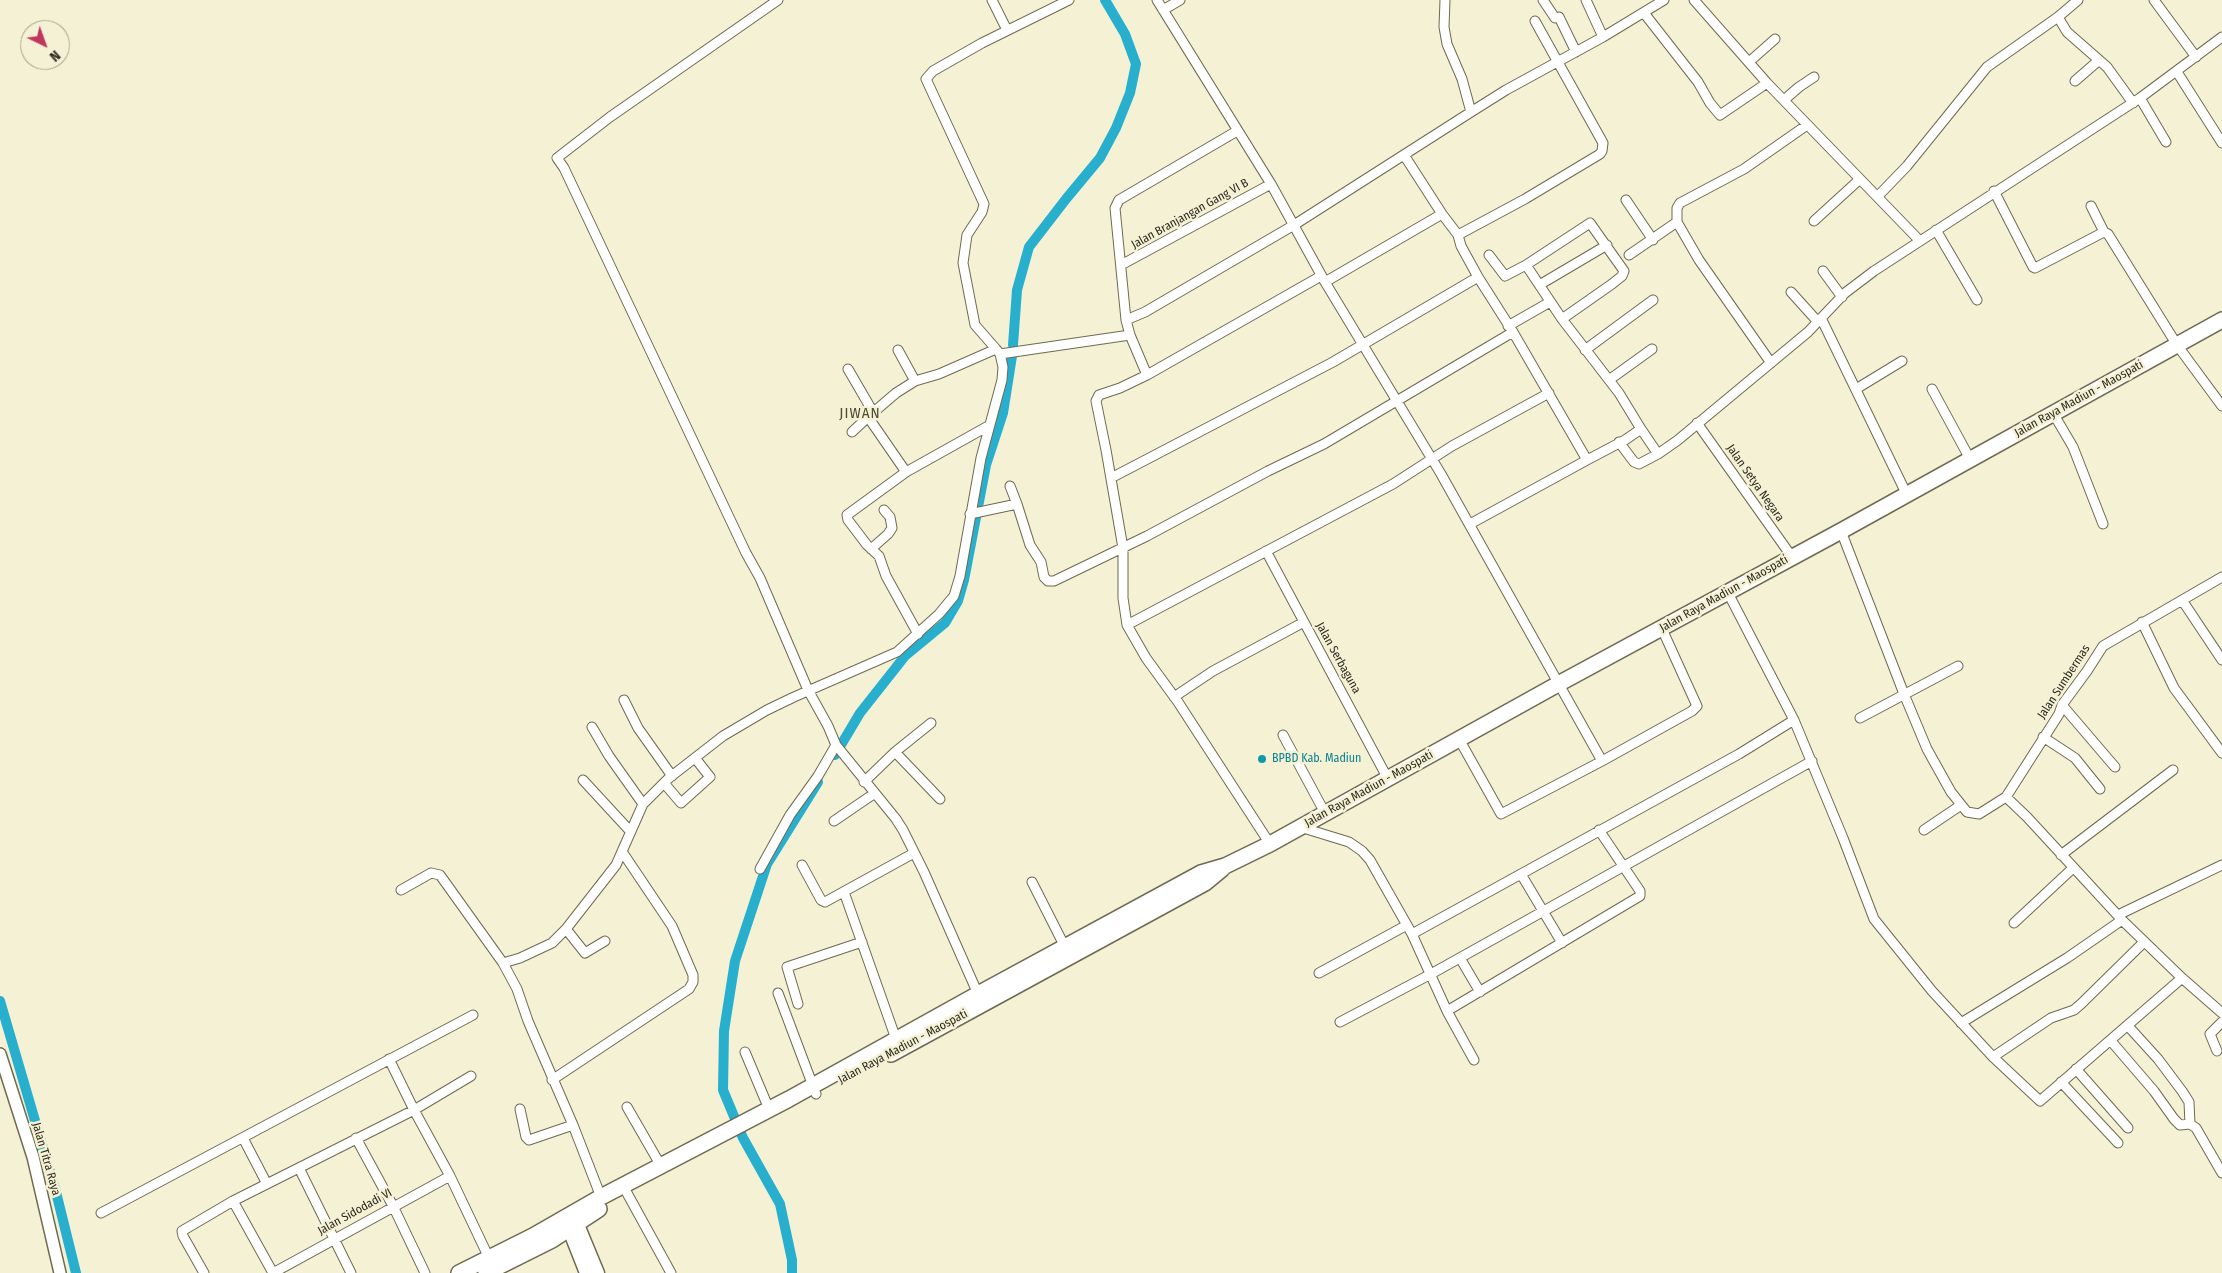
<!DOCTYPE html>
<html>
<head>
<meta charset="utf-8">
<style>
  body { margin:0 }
  #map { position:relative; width:2222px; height:1273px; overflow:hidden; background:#f5f1d5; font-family:"Fira Sans Condensed",sans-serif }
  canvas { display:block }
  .north { position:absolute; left:20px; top:20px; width:50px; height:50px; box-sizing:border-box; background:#f5f1d5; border:1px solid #a5a18c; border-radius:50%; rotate:138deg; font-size:14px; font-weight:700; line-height:20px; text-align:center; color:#2c2a1f }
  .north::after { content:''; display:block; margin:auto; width:18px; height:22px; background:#c4355d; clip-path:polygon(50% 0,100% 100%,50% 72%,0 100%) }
</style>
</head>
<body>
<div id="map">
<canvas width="2222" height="1273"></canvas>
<div class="north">N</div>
</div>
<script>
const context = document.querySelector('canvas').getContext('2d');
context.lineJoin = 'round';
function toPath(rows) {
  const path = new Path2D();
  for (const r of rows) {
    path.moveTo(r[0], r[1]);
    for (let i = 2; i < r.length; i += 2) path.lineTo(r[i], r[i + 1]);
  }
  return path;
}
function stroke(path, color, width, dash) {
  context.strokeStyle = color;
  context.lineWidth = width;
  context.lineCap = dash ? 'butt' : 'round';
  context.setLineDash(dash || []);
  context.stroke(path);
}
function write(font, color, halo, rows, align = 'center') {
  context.font = font + ' "Fira Sans Condensed",sans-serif';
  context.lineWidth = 5;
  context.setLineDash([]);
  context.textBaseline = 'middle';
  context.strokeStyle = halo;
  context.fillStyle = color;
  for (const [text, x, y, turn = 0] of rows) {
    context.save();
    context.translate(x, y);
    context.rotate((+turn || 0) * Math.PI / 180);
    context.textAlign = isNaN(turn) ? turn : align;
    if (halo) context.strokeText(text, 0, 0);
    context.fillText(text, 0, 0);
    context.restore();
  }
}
const canal = toPath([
  [1013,345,1017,290,1029,247,1066,199,1100,158,1116,128,1130,93,1136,64,1125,34,1105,0],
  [835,755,860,713,905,656,945,623,958,601,964,580,986,465,1003,413,1012,356],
  [0,1001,57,1196,76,1273],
  [792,1273,792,1260,780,1204,743,1138,723,1090,724,1031,735,961,767,864,818,782]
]);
const minor = toPath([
  [778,0,610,117,557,158,564,168,746,553,760,578,808,690,828,726,836,745,896,819,903,830,924,872,978,994],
  [992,0,1007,30],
  [1157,0,1271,184,1325,282,1441,474,1602,761,1501,814,1459,739],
  [1543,0,1555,18,1559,17,1576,52],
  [1586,0,1603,37],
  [1694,0,1767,83,1920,241],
  [2078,0,2058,17,2067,32,2107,67,2133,103],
  [2154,0,2196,57],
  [1163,10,1180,0],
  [1644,13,1698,82,1710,103,1720,115,1767,83],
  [1749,62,1775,39],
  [2177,72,2222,143],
  [2075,81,2098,61],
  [2140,98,2166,142],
  [1784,100,1799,87,1814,77],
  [1471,112,1506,90,1603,37,1664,0],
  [1404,155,1442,214,1458,235,1461,246,1478,277,1513,332,1587,460,1625,440,1641,429,1619,393,1562,319,1612,284,1622,276,1624,271,1590,223,1526,265],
  [1994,191,2033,267,2035,268,2100,234,2104,232,2108,234,2177,345,2222,406],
  [1878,196,1907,166,1987,67,2058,17],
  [1626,200,1653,240],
  [2091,206,2104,232],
  [1814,221,1860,179],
  [1677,222,1699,260,1771,363],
  [1936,230,1977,300],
  [1458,235,1525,199,1600,154,1602,151,1603,143,1535,21],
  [1489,255,1505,276,1526,265,1562,319],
  [1629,255,1677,222,1677,208,1680,203,1744,169,1807,125],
  [1121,265,1271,184],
  [1823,271,1842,297],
  [1325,282,1442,214],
  [1541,284,1607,245],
  [1791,292,1818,322],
  [1821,318,1907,495],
  [1126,320,1145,312,1294,225,1471,112,1462,79,1447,44,1444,27,1445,0],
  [1508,326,1550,302],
  [996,349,975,325,963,263,967,235,982,212,984,204,926,79,933,71,982,43,1069,0],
  [898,350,915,381],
  [1585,350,1653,300],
  [1000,354,1130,335],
  [848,369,873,412],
  [1147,375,1130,335,1126,320,1115,208,1119,200,1237,131],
  [1609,380,1652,349],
  [1856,389,1902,361],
  [1932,389,1970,459],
  [2053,413,2073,447,2103,524],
  [1697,423,1792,557],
  [1641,429,1658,454],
  [852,432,868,417,906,472],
  [1619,442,1634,462,1639,464,1658,454,1678,440,1808,332,1845,293,1874,271,2140,98,2222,37],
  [1111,478,1333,362,1478,277],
  [1010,486,1017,504],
  [970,514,1017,504,1030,545,1041,562,1044,577,1048,581,1054,581,1147,536,1268,471,1324,444,1513,332],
  [1470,524,1587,460],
  [1841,531,1904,694,1927,749,1951,792,1967,812,1979,814,2006,797,2027,817,2122,920,2182,978,2222,1013],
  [871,549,888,534,892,528,890,517,884,510],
  [1266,551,1388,779],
  [1728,593,1794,720,1843,838,1874,919,1932,991,1993,1057,2040,1101,2182,978],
  [2182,600,2222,660],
  [2142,622,2174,688,2222,753],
  [1127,625,1393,484,1452,446,1549,393],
  [918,634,886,576,879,556,867,545,848,520,847,515,906,472,990,425],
  [1174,697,1213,671,1304,622],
  [624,700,638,728,672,776],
  [2062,705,2115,767],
  [1860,718,1958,666],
  [592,727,609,756,643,804],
  [1283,735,1325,813],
  [2043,737,2075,758,2100,789],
  [895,752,940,799],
  [1602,761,1692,711,1697,706,1662,629],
  [583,780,630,831],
  [864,782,895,752,931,723],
  [664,783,681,803,710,777,695,758],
  [2006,797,2059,714,2062,705,2087,671,2103,646,2222,577],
  [834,821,875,793],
  [1300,827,1349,842,1362,851,1370,860,1412,934,1447,1011,1474,1060],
  [1924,830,1961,805],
  [1270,844,1178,702,1146,658,1127,625,1123,598,1123,548,1106,450,1096,401,1099,395,1120,388,1147,375,1321,276],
  [2061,855,2173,770],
  [802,865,821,900,825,902,914,853],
  [760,869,790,815,818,776,836,745],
  [1521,874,1562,943],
  [1032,882,1065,947],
  [401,890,431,873,440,875,503,963,517,989,528,1021,573,1125,601,1197],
  [844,892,896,1039],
  [2118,915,2222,865],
  [2014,923,2073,868],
  [566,929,585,953,605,941],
  [1412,934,1739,754,1794,720],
  [1460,958,1480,992],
  [503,963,520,958,552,943,566,929,616,865,643,804,669,778,723,736,767,710,794,697,897,652,939,614,954,596,960,576,981,458,1002,380,1003,367,1000,354,996,349,939,374,915,381,896,393,868,417],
  [1319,973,1407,925],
  [778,993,816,1094],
  [798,1004,787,967,862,942],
  [1447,1011,1640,896,1640,891,1599,830],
  [1340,1022,1431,974,1812,761],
  [1961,1023,2067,958,2122,920],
  [2128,1026,2158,1059,2182,1091,2189,1102,2190,1124],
  [2111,1041,2154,1091,2174,1119,2180,1125,2190,1124,2196,1128,2222,1173],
  [2217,1051,2210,1034,2222,1022],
  [745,1052,769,1109],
  [1993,1057,2051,1018,2074,1010,2081,1004,2144,942],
  [389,1059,414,1110,450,1176,489,1258],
  [2076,1069,2128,1128],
  [552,1080,689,989,693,982,693,975,672,926,623,853],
  [2061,1082,2118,1143],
  [627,1107,661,1166],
  [520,1109,526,1137,529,1140,573,1125],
  [243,1138,267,1184],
  [356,1138,393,1206,425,1273],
  [299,1168,351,1273],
  [627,1193,671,1273],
  [233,1201,273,1273],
  [101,1213,473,1015],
  [204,1273,183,1236,182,1231,233,1201,414,1110,471,1076],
  [273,1273,450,1176]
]);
const tertiary = toPath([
  [0,1054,33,1157,60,1273]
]);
const secondary = toPath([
  [574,1215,598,1273],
  [564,1222,571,1235,586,1273]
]);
const trunk = toPath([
  [891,1054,1205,883,1222,869],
  [459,1273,533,1236,601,1197,789,1099,978,994,1201,873,1225,866,1270,844,1560,683,1841,531,2222,320],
  [486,1273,552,1240,599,1209]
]);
const markers = [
  [1262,759,5,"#0f9aa8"]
];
const streetNames = [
  ["Jalan Branjangan Gang VI B",1190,214,-29],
  ["Jalan Raya Madiun - Maospati",2079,399,-29],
  ["Jalan Setya Negara",1755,483,55],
  ["Jalan Raya Madiun - Maospati",1724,594,-29],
  ["Jalan Serbaguna",1338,658,61],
  ["Jalan Sumbermas",2064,682,-57],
  ["Jalan Raya Madiun - Maospati",1369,789,-29],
  ["Jalan Raya Madiun - Maospati",903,1047,-28],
  ["Jalan Titra Raya",46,1159,74],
  ["Jalan Sidodadi VI",355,1212,-29]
];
const cultureNames = [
  ["BPBD Kab. Madiun",1272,759]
];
const quarterNames = [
  ["JIWAN",860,414]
];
stroke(canal, '#28afce', 10);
stroke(minor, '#6e6a51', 11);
stroke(tertiary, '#6e6a51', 14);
stroke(secondary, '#6e6a51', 15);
stroke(trunk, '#6e6a51', 18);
stroke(minor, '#fff', 9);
stroke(tertiary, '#fff', 11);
stroke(secondary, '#fff', 12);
stroke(trunk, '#fff', 15);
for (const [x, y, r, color] of markers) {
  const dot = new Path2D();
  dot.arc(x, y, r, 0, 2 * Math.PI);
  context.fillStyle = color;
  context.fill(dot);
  stroke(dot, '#f5f1d5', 2);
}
write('12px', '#2c2a1f', '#f5f1d5', streetNames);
write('12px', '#0d838f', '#f5f1d5', cultureNames, 'left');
context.letterSpacing = '1px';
write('15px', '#4e4a33', '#f5f1d5', quarterNames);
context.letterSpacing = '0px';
</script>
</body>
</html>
